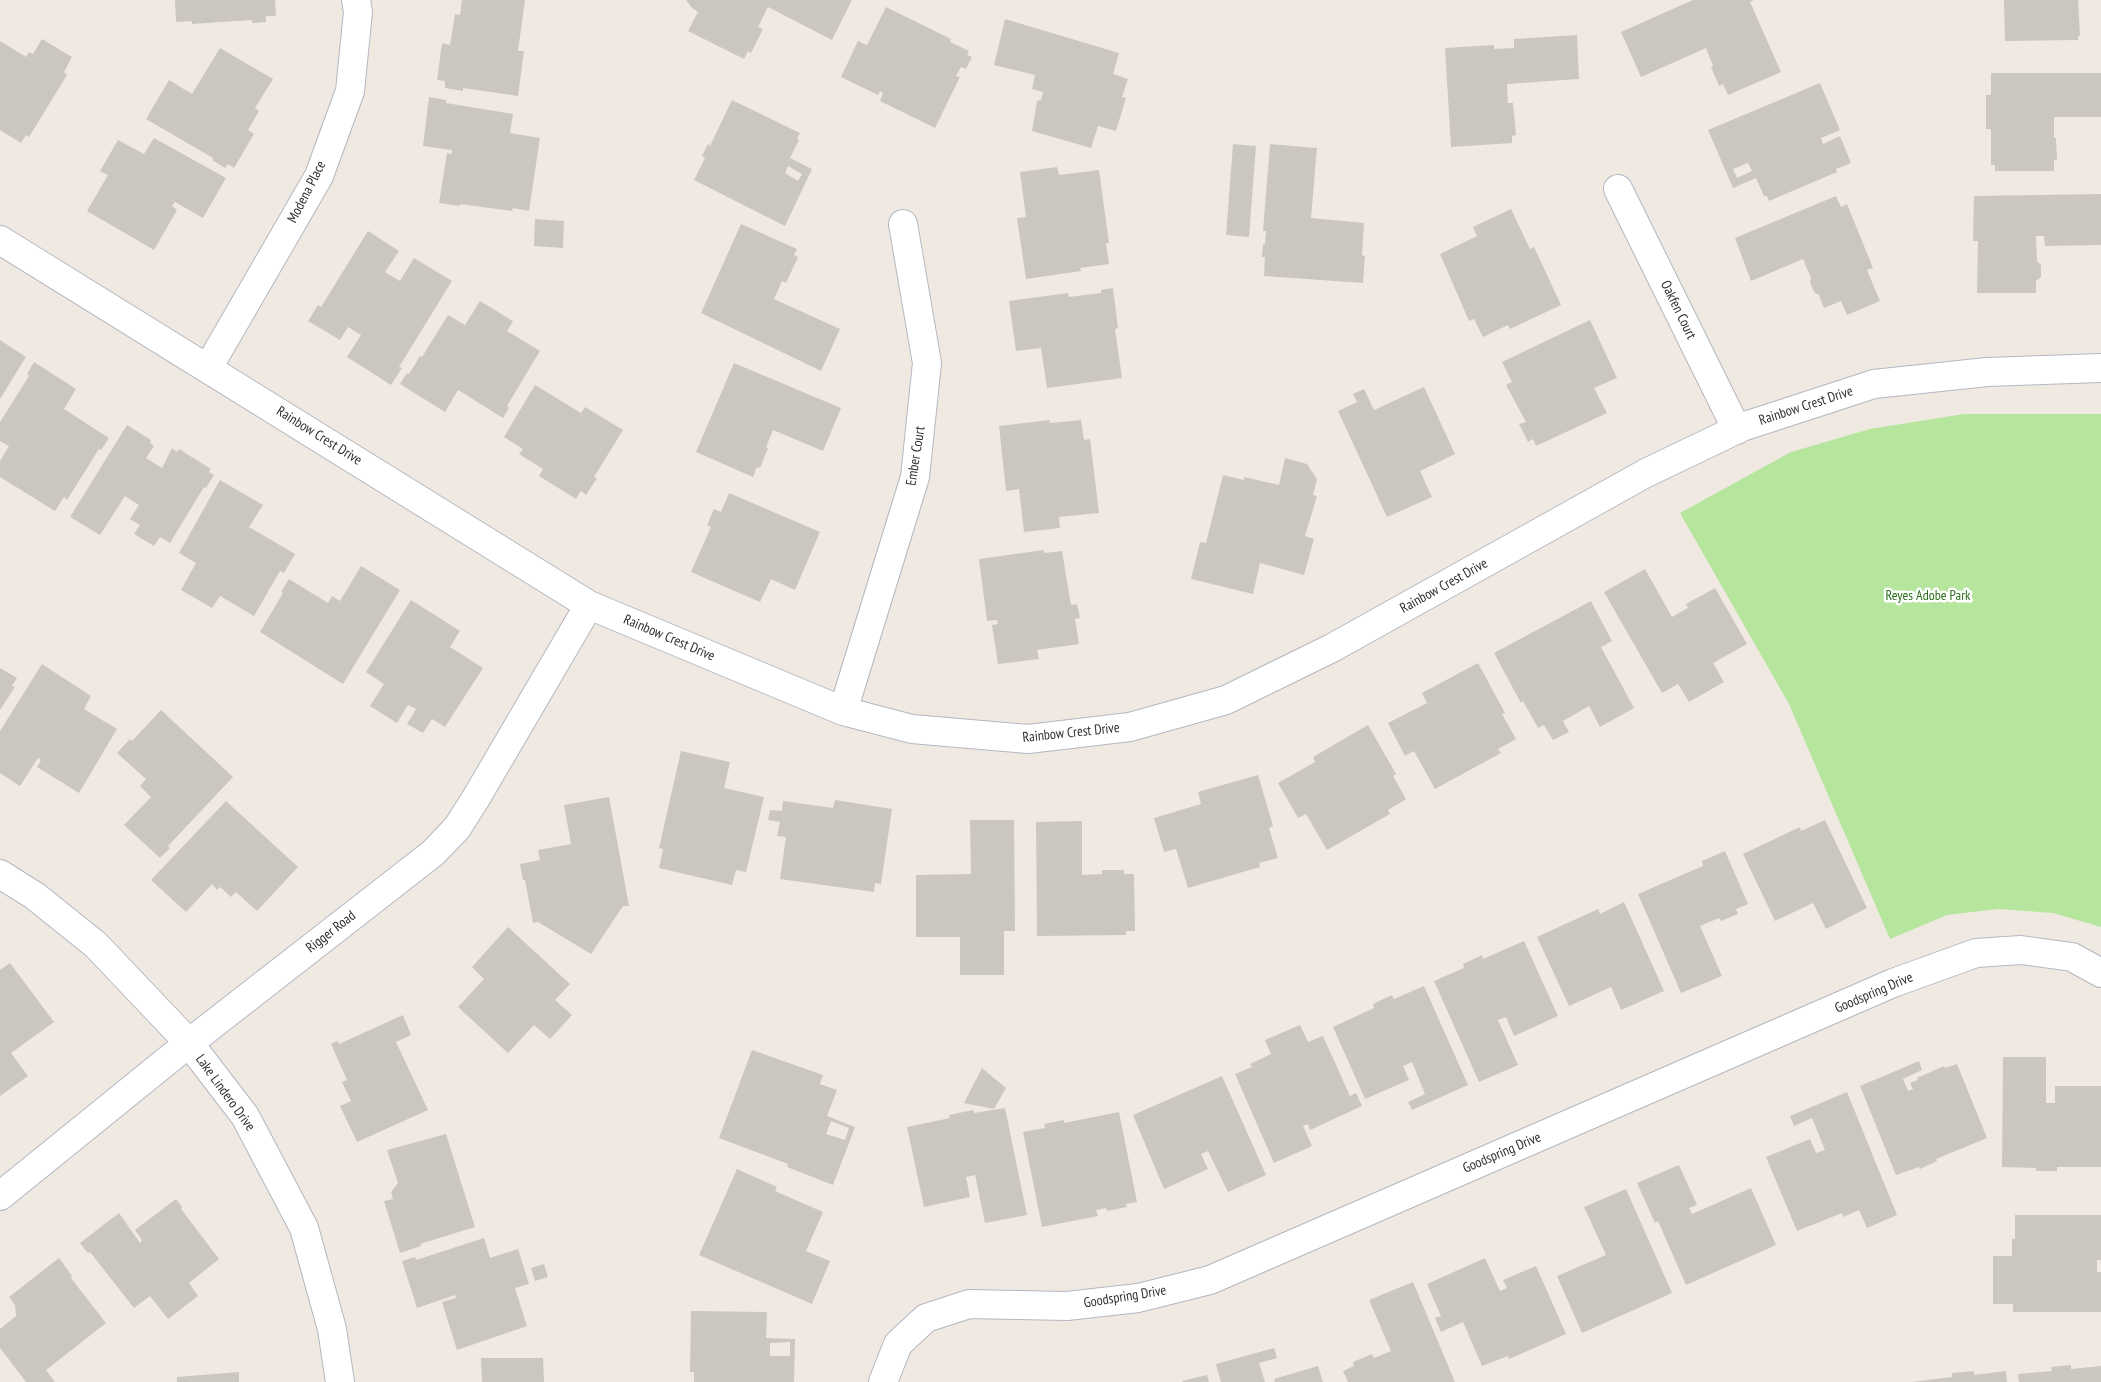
<!DOCTYPE html>
<html>
<head>
<meta charset="utf-8">
<style>
  body { margin:0 }
  canvas { display:block; background:#efe9e1 }
</style>
</head>
<body>
<canvas width="2101" height="1382"></canvas>
<script>
const context = document.querySelector('canvas').getContext('2d');
context.lineJoin = 'round';
function paint(path, color) {
  context.fillStyle = color;
  context.fill(path, 'evenodd');
}
function toPath(rows) {
  const path = new Path2D();
  for (const r of rows) {
    path.moveTo(r[0], r[1]);
    for (let i = 2; i < r.length; i += 2) path.lineTo(r[i], r[i + 1]);
  }
  return path;
}
function stroke(path, color, width, dash) {
  context.strokeStyle = color;
  context.lineWidth = width;
  context.lineCap = dash ? 'butt' : 'round';
  context.setLineDash(dash || []);
  context.stroke(path);
}
function write(font, color, halo, rows, align = 'center') {
  context.font = font + ' "PT Sans Narrow",sans-serif';
  context.lineWidth = 5;
  context.setLineDash([]);
  context.textBaseline = 'middle';
  context.strokeStyle = halo;
  context.fillStyle = color;
  for (const [text, x, y, turn = 0] of rows) {
    context.save();
    context.translate(x, y);
    context.rotate((+turn || 0) * Math.PI / 180);
    context.textAlign = isNaN(turn) ? turn : align;
    if (halo) context.strokeText(text, 0, 0);
    context.fillText(text, 0, 0);
    context.restore();
  }
}
const green = toPath([
  [1964,414,2101,414,2101,927,2053,913,1998,909,1947,915,1890,939,1789,704,1680,513,1791,452,1870,429]
]);
const building = toPath([
  [175,0,275,0,276,16,266,16,266,22,252,23,252,20,192,24,192,21,176,22],
  [462,0,525,0,518,51,524,51,518,96,463,88,463,91,445,88,445,81,437,80,442,43,450,45,455,14,460,15],
  [686,0,852,0,832,40,768,7,758,27,763,29,751,53,748,51,744,59,688,31,698,12,692,8],
  [1693,0,1754,0,1750,2,1781,72,1728,95,1723,84,1719,86,1711,67,1713,66,1706,48,1641,77,1621,32],
  [2004,0,2078,0,2080,36,2078,36,2078,40,2005,41],
  [886,7,951,39,950,42,969,51,967,55,972,57,966,69,961,67,956,76,960,77,935,128,880,101,883,93,880,91,878,95,841,77,858,41,867,45],
  [1005,19,1119,53,1113,74,1128,79,1122,97,1126,98,1116,131,1098,126,1091,148,1032,131,1037,101,1041,100,1043,92,1032,89,1035,75,994,65],
  [1577,35,1579,79,1507,84,1508,103,1513,103,1516,135,1512,136,1512,143,1451,147,1445,48,1494,45,1494,49,1514,48,1514,39],
  [42,39,72,57,64,72,67,75,29,137,26,135,21,143,0,130,0,41,26,57,29,52,33,54],
  [220,48,273,79,255,108,259,111,248,130,254,134,234,168,228,164,225,168,212,160,213,158,146,119,169,80,192,94],
  [1991,73,2101,73,2101,117,2054,117,2054,138,2056,138,2057,160,2054,160,2054,171,1995,171,1995,165,1991,165,1991,129,1986,129,1986,95,1991,95],
  [1820,83,1840,130,1821,138,1823,144,1840,136,1851,163,1836,169,1837,172,1769,201,1767,196,1764,196,1756,178,1733,188,1708,130],
  [1748,163,1752,171,1737,178,1733,169],
  [429,97,446,100,446,103,513,114,510,133,540,138,529,211,513,208,512,211,460,204,460,206,439,203,447,153,452,154,452,150,423,146],
  [732,100,800,133,797,139,799,140,790,158,812,169,785,226,694,180,705,158,702,156,708,144,710,146],
  [788,166,802,174,798,181,785,173],
  [154,138,226,178,203,218,175,202,172,206,177,210,154,250,87,211,108,175,100,171,118,140,144,154],
  [1233,144,1256,146,1249,237,1226,235],
  [1270,144,1317,148,1311,218,1364,223,1362,255,1365,256,1363,283,1264,276,1265,257,1262,257,1263,244,1265,244,1266,231,1263,231],
  [1057,167,1059,175,1099,170,1109,243,1106,243,1109,264,1080,268,1081,271,1026,279,1017,218,1026,217,1020,172],
  [2101,194,2101,245,2045,246,2044,236,2036,236,2037,261,2041,265,2041,277,2036,281,2036,293,1977,293,1978,241,1973,241,1974,196],
  [1836,196,1841,207,1847,204,1873,268,1867,270,1880,301,1847,315,1841,301,1824,308,1819,295,1814,292,1810,282,1811,278,1803,259,1751,281,1735,238],
  [1511,209,1530,249,1534,247,1561,305,1510,329,1508,325,1483,337,1474,319,1469,321,1440,254,1477,236,1473,227],
  [535,219,564,221,563,248,534,246],
  [741,224,797,249,794,255,798,257,786,283,782,281,774,299,840,329,821,371,701,313],
  [368,231,399,251,385,272,400,281,414,258,452,281,399,367,402,368,391,385,347,357,361,335,348,327,340,340,308,321,318,305,321,307],
  [1113,288,1118,328,1115,329,1122,378,1047,388,1041,348,1016,351,1009,301,1068,293,1069,297,1101,293,1101,290],
  [480,301,513,321,507,331,540,351,507,406,509,408,503,418,458,390,445,412,400,384,407,373,409,374,420,356,422,357,448,315,465,325],
  [1590,320,1617,378,1594,388,1607,413,1536,446,1533,439,1528,442,1519,424,1526,422,1506,385,1512,382,1502,362],
  [0,340,26,357,0,399],
  [34,362,76,389,64,409,109,438,101,450,99,449,67,500,64,497,55,511,0,477,0,461,9,446,0,441,0,422,29,376,27,374],
  [734,363,841,408,823,451,773,430,766,447,768,448,760,468,757,467,753,477,696,452],
  [535,385,581,413,585,407,623,430,594,477,597,478,586,495,581,491,576,499,539,476,543,469,519,454,523,449,504,437],
  [1424,387,1455,454,1420,471,1432,497,1387,517,1338,411,1357,402,1353,394,1364,389,1374,410],
  [1050,420,1050,423,1081,420,1084,440,1090,439,1099,513,1059,517,1060,528,1024,532,1019,489,1006,491,999,426],
  [127,425,151,440,150,443,154,446,146,458,162,468,172,448,177,452,179,449,211,469,209,472,214,475,206,488,204,487,170,543,160,537,154,546,134,534,140,525,130,519,139,505,125,496,100,535,70,517],
  [1285,458,1307,464,1317,479,1313,495,1317,496,1305,536,1314,539,1304,575,1260,563,1253,594,1191,579,1200,542,1206,543,1223,475,1244,480,1244,477,1279,485],
  [220,480,263,505,249,527,295,554,284,573,280,571,254,616,220,596,212,608,181,590,196,563,179,553],
  [729,493,820,532,795,590,771,579,760,602,691,572,711,527,707,525,714,509,721,512],
  [1044,550,1044,553,1062,551,1071,605,1077,604,1080,618,1075,619,1079,644,1037,650,1039,659,998,664,992,625,998,624,997,620,987,621,979,559],
  [361,566,400,590,343,684,260,632,283,593,281,592,289,579,328,603,332,596,340,601],
  [1645,569,1672,617,1688,608,1686,604,1715,588,1747,644,1713,663,1724,682,1689,702,1678,684,1662,693,1604,592],
  [411,600,460,631,450,647,483,668,445,727,432,719,423,733,407,724,416,709,408,705,397,723,370,706,384,684,366,672],
  [1591,601,1612,641,1601,647,1634,708,1600,727,1589,706,1563,721,1569,732,1553,740,1544,725,1538,728,1523,701,1521,703,1494,653],
  [1478,663,1505,713,1502,714,1516,739,1498,749,1501,753,1435,789,1414,751,1405,756,1388,723,1427,703,1422,693],
  [42,664,91,696,84,709,117,729,79,793,37,767,41,760,38,758,20,786,0,773,0,731],
  [0,668,17,678,12,686,15,687,0,710],
  [161,710,233,777,168,846,170,848,160,858,124,825,151,797,140,786,146,779,117,753,130,739,132,741],
  [1368,725,1396,774,1393,776,1406,799,1388,810,1390,814,1327,850,1306,814,1298,818,1278,783,1315,762,1313,757],
  [681,751,730,762,724,788,764,797,746,872,736,870,732,885,659,868,663,849,659,848],
  [1258,775,1273,826,1269,828,1278,858,1259,863,1260,867,1188,888,1176,849,1164,852,1154,818,1201,804,1198,792],
  [609,797,629,906,623,906,591,954,538,922,533,923,525,880,523,880,520,864,540,860,538,850,571,844,564,805],
  [835,800,892,809,881,884,875,883,874,892,780,879,786,837,777,836,780,822,768,820,770,810,782,811,783,801,833,808],
  [226,801,298,867,257,911,236,892,231,897,220,887,217,890,212,884,186,912,151,880],
  [970,820,1014,820,1015,931,1004,931,1004,975,960,975,960,937,916,937,916,875,971,874],
  [1825,820,1867,908,1826,929,1813,903,1775,921,1743,854,1800,827,1801,831],
  [1082,821,1082,875,1102,874,1102,870,1124,870,1124,874,1134,874,1135,931,1126,931,1126,935,1037,936,1036,822],
  [1725,851,1748,904,1736,909,1738,914,1721,921,1719,918,1700,926,1722,976,1681,993,1638,894,1703,866,1702,861],
  [1624,902,1664,991,1621,1010,1611,987,1569,1006,1537,937,1598,909,1600,914],
  [508,927,570,984,555,1000,572,1015,550,1039,534,1025,508,1053,458,1007,484,979,472,967],
  [1524,941,1558,1016,1514,1036,1506,1017,1498,1020,1518,1065,1479,1082,1434,981,1464,968,1463,964,1482,955,1483,959],
  [10,963,54,1022,11,1053,28,1076,0,1096,0,970],
  [1424,986,1468,1085,1412,1110,1408,1102,1425,1094,1412,1062,1403,1066,1409,1080,1365,1099,1333,1027,1374,1008,1373,1004,1392,995,1394,999],
  [403,1015,411,1035,396,1042,428,1110,357,1142,340,1106,351,1101,342,1082,347,1080,331,1044,337,1041,339,1044],
  [1300,1025,1308,1042,1323,1036,1350,1096,1356,1093,1362,1106,1310,1130,1308,1124,1303,1126,1312,1146,1274,1163,1235,1074,1252,1067,1250,1064,1271,1054,1265,1040],
  [752,1050,823,1075,820,1084,837,1090,827,1116,855,1127,833,1185,787,1167,788,1164,719,1138],
  [831,1121,849,1128,845,1140,826,1134],
  [2003,1057,2046,1057,2046,1103,2055,1103,2055,1086,2101,1086,2101,1167,2057,1167,2057,1171,2036,1171,2036,1168,2002,1167],
  [1919,1061,1922,1070,1903,1079,1908,1091,1913,1089,1910,1083,1918,1080,1917,1078,1944,1066,1945,1068,1957,1064,1987,1138,1936,1159,1937,1161,1920,1169,1919,1167,1896,1175,1860,1086],
  [982,1068,1006,1088,994,1109,964,1103],
  [1222,1076,1266,1175,1228,1192,1208,1151,1201,1154,1208,1169,1164,1189,1133,1115],
  [1847,1092,1897,1215,1867,1228,1859,1210,1843,1217,1842,1213,1797,1231,1766,1157,1810,1139,1816,1153,1825,1150,1812,1118,1794,1126,1790,1116],
  [1005,1108,1027,1215,985,1223,975,1175,966,1177,970,1197,924,1207,907,1127,950,1118,949,1115,973,1110,974,1113],
  [1119,1112,1137,1202,1126,1204,1127,1207,1107,1211,1106,1208,1096,1210,1098,1216,1042,1227,1023,1132,1045,1128,1044,1124,1064,1120,1064,1123],
  [446,1134,475,1227,420,1244,421,1246,400,1253,384,1201,393,1199,391,1192,398,1183,387,1150],
  [1679,1165,1697,1205,1689,1208,1692,1214,1751,1188,1776,1245,1686,1285,1658,1221,1655,1223,1637,1183],
  [737,1169,777,1187,775,1191,823,1212,806,1251,830,1261,812,1304,699,1255],
  [1626,1189,1672,1293,1582,1333,1557,1276,1606,1255,1584,1207],
  [176,1199,182,1207,181,1209,219,1259,189,1283,198,1296,168,1319,150,1296,134,1308,90,1252,88,1253,80,1243,119,1213,140,1243,142,1240,135,1230],
  [2015,1215,2101,1215,2101,1260,2097,1260,2097,1272,2101,1272,2101,1312,2013,1312,2013,1304,1993,1304,1993,1256,2012,1256,2012,1239,2015,1239],
  [484,1238,490,1258,518,1249,529,1284,515,1288,527,1326,457,1350,442,1302,456,1298,455,1295,417,1308,402,1261,415,1257,416,1260],
  [59,1258,72,1276,71,1278,106,1323,46,1370,55,1382,26,1382,0,1348,0,1329,16,1316,15,1305,9,1297],
  [1485,1258,1500,1291,1507,1288,1503,1280,1536,1266,1566,1334,1509,1359,1508,1356,1482,1366,1463,1322,1441,1332,1435,1318,1441,1316,1427,1284],
  [544,1264,548,1277,535,1281,531,1268],
  [1413,1282,1455,1382,1348,1382,1343,1371,1354,1366,1353,1362,1372,1354,1374,1358,1391,1351,1369,1300],
  [691,1311,767,1312,766,1338,795,1339,794,1382,694,1382,694,1372,690,1372],
  [790,1342,790,1356,770,1356,770,1343],
  [1274,1348,1277,1358,1259,1363,1265,1382,1221,1382,1216,1364],
  [481,1358,543,1358,544,1382,482,1382],
  [2071,1365,2071,1369,2101,1366,2101,1382,2019,1382,2018,1374,2052,1371,2051,1367],
  [1318,1366,1323,1382,1275,1382,1274,1379],
  [1974,1371,1974,1375,2006,1371,2007,1382,1912,1382,1952,1377,1952,1373],
  [239,1372,239,1382,177,1382,177,1377],
  [1207,1375,1209,1382,1182,1382,1182,1381]
]);
const street = toPath([
  [1618,189,1737,430],
  [0,240,589,605,843,711,912,729,1028,739,1130,727,1226,700,1332,648,1646,473,1742,427,1874,384,1987,372,2101,368],
  [208,368,319,176,350,91,358,12,356,0],
  [843,711,915,477,927,363,903,224],
  [0,874,35,896,96,945,189,1043,245,1116,304,1228,332,1329,340,1382],
  [0,1196,189,1043,433,853,457,828,476,798,589,605],
  [883,1382,898,1344,926,1318,969,1304,1067,1306,1138,1298,1210,1280,1893,983,1976,953,2021,950,2072,957,2101,973]
]);
const streetNames = [
  ["Modena Place",307,192,-63],
  ["Oakfen Court",1678,310,64],
  ["Rainbow Crest Drive",1806,406,-18],
  ["Rainbow Crest Drive",319,436,32],
  ["Ember Court",916,456,-81],
  ["Rainbow Crest Drive",1444,586,-29],
  ["Rainbow Crest Drive",669,638,23],
  ["Rainbow Crest Drive",1071,733,-6],
  ["Rigger Road",331,932,-38],
  ["Goodspring Drive",1874,993,-23],
  ["Lake Lindero Drive",225,1093,54],
  ["Goodspring Drive",1502,1153,-23],
  ["Goodspring Drive",1125,1297,-9]
];
const parkNames = [
  ["Reyes Adobe Park",1928,596]
];
paint(green, '#b6e59e');
paint(building, '#cbc7bf');
stroke(street, '#b4b7c1', 30);
stroke(street, '#fff', 28);
write('14px', '#2e2e2e', '#fff', streetNames);
write('14px', '#2c6e1b', '#fff', parkNames);
</script>
</body>
</html>
